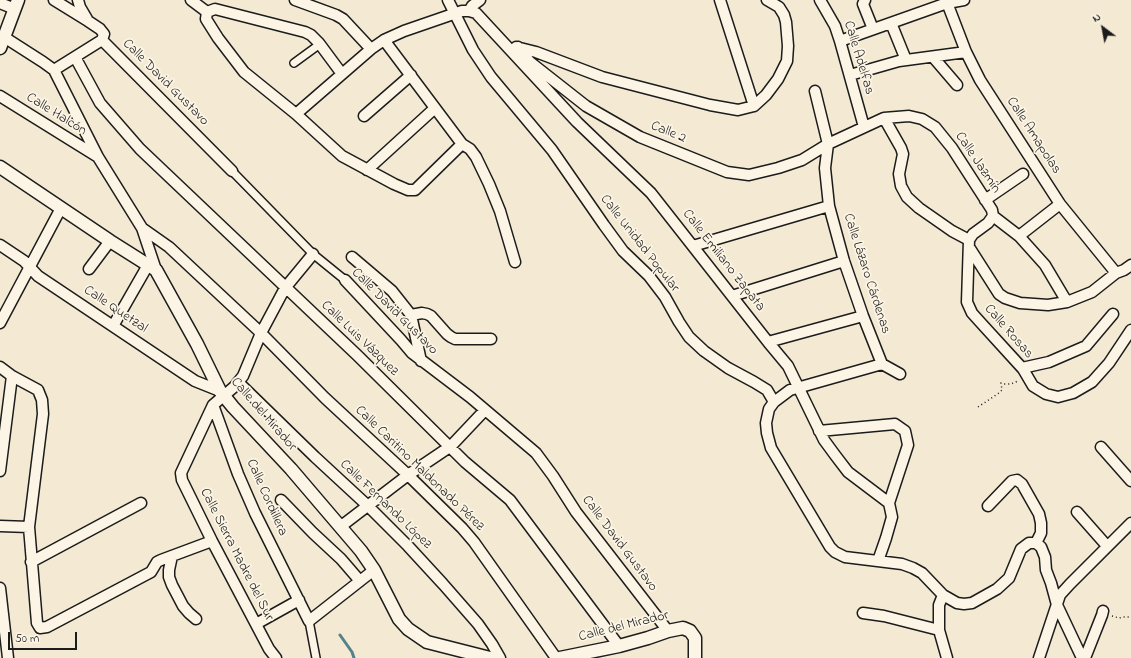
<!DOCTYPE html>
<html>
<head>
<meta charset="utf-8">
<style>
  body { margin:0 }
  #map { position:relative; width:1131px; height:658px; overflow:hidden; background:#f4e9d2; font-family:"Indie Flower",sans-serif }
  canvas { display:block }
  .north { position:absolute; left:1083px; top:8px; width:40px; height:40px; -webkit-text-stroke:3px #fcf5e5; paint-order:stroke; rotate:328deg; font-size:11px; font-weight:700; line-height:16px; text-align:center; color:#1c1c1c }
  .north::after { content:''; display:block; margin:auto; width:14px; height:18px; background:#1c1c1c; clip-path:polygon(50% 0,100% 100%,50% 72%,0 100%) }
  .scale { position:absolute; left:8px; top:632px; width:69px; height:18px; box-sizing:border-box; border:2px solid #1c1c1c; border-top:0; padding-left:5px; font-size:12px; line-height:14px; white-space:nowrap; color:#1c1c1c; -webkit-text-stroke:3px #fcf5e5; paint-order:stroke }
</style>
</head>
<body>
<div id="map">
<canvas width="1131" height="658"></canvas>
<div class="north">N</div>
<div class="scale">50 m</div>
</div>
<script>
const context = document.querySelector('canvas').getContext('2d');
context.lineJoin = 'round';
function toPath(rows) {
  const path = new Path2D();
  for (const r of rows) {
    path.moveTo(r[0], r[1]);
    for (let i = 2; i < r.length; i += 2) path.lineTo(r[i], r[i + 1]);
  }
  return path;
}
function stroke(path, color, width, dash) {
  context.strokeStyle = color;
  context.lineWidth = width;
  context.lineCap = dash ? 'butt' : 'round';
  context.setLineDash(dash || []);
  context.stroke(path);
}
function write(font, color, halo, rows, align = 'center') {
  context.font = font + ' "Indie Flower",sans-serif';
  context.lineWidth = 3.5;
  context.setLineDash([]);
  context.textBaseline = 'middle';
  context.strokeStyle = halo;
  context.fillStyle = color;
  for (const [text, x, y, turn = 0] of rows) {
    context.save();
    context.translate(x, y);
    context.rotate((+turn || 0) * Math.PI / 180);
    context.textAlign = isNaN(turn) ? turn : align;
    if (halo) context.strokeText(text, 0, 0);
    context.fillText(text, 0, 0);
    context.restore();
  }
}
const stream = toPath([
  [340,635,352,652,354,658]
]);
const path = toPath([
  [978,407,999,393,1002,390,1001,383,1003,383,1005,384,1011,384,1018,381],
  [1112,616,1119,618,1124,617,1131,617]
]);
const pedestrian = toPath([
  [294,63,320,44],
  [232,171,313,254,345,280],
  [309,621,316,658]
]);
const minor = toPath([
  [78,0,80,7,87,19],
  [191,0,207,12],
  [295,0,336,15,343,19,371,49],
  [448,0,473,50,491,77,552,150,604,225,623,251,649,276,665,297,679,322,689,337,704,351,728,368,754,382,767,390,774,402],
  [720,0,754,106],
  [820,0,835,26,840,41,864,127],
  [865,0,863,4,873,29],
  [946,0,966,52,980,80,1060,204,1116,273],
  [0,3,15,9],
  [469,11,472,6,480,0],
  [207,12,206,19,218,38,244,72,296,114,342,156,394,184,408,190,415,190,462,144],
  [207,12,215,9,305,32,311,35,319,43,342,74],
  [891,23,906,60],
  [4,37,43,62,54,70,98,157,142,228,169,247,261,333,325,398,408,475,462,528,474,542,556,658],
  [102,40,232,171],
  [384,40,462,144,470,149,476,157,489,184,500,211,515,262],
  [840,41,947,3,964,0],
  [516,47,536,52,602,77,710,105,738,110,754,106,766,95,778,79,787,61,788,46,786,22,784,15,779,7,767,0],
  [518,47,530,62,586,106,640,137,727,172,749,175,778,168,802,160,828,144,884,118,909,116,922,119,935,127,952,148,992,210,993,216,1019,236,1045,265,1067,302],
  [75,57,100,103,140,149,357,355,465,462,510,500,619,646],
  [933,57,957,85],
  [54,70,102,40,104,34,100,29,88,21,54,0],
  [850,75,899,61,966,52],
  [815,91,828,144,825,168,829,206,844,261,863,316,882,364],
  [0,96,98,157],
  [296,114,371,49,384,40,404,31,462,11,469,11,476,13,577,122,651,193,768,342,788,366,824,440,835,455,848,472,889,503],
  [364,116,411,75],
  [884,118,901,148,903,154,899,174,901,186,907,197,919,208,952,231,969,240],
  [367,170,435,108],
  [985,200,1023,174],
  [993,216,988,223,973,234,969,240,967,302,972,313,981,323,1023,369,1033,386,1046,394,1058,397,1073,393,1092,382,1109,363,1131,330],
  [142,228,156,270],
  [1019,236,1060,204],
  [0,245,24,261,38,276,195,381,220,391],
  [693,246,829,206],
  [969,247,999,294,1005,298,1020,303,1048,305,1067,302,1092,292,1116,273,1124,270,1131,265],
  [352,257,392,291,411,315,421,361],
  [89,269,110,241],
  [345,280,401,340,412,353,470,397,536,453,553,476,576,512,668,631],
  [732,296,844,261],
  [411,315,422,313,427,314,431,316,447,334,451,337,455,339,491,339],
  [0,323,61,208],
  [113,326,148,265],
  [768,342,863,316],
  [882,364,790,390,774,402,769,409,766,423,767,433,771,448,830,547,835,552,845,557,902,564,913,568,922,573,943,595,957,603,964,604,972,603,997,589,1009,578,1021,549,1029,543,1036,543,1041,547,1045,557,1046,570,1051,583,1057,605,1082,658],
  [882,364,900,374],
  [0,367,12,376,38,390,42,400,43,414,29,527,37,623,40,628,47,627,151,572,157,562,161,560,212,541],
  [1022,368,1049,362,1086,346,1113,314],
  [238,382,315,457,368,506,408,546,443,584,478,624,492,644,500,658],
  [213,405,238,474,255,513,309,621,374,570],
  [819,431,895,424,905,431,908,445,889,503],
  [1101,447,1131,481],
  [0,471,12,376],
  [281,500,313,533,341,559,360,581],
  [988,506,1012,481,1017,480,1022,484,1039,514,1041,523,1041,533,1036,543],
  [1077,512,1107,546],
  [0,526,29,527],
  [340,527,408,475,451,446,485,410],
  [172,556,169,570,169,577,172,585,183,606,189,613,196,619],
  [878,561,886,538,892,517,889,503],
  [31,562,141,503],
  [0,588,8,658],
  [943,595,939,605,939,630,947,658],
  [863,613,884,616,939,630],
  [256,624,299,600],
  [276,658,269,649,212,541,182,480,181,473,213,405,234,387,243,376,261,333,285,288,313,254],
  [1039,658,1060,595,1070,584,1131,523],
  [1085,658,1102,615,1103,611]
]);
const tertiary = toPath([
  [0,48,18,0],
  [0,167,110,241,148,265,156,270,197,344,220,391,233,407,291,469,361,551,374,570,399,619,408,629,427,642,490,658],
  [560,658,619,646,648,638,668,631,683,628,690,631,695,638,695,658]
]);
const streetNames = [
  ["Calle Adelfas",858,58,73],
  ["Calle David Gustavo",165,83,45],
  ["Calle Halcón",56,115,32],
  ["Calle 2",668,133,22],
  ["Calle Amapolas",1033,136,57],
  ["Calle Jazmín",977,163,56],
  ["Calle Unidad Popular",639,244,52],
  ["Calle Emiliano Zapata",723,261,52],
  ["Calle Lázaro Cárdenas",866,274,72],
  ["Calle Quetzal",115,310,34],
  ["Calle David Gustavo",394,312,45],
  ["Calle Rosas",1008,332,49],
  ["Calle Luis Vázquez",359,339,44],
  ["Calle del Mirador",263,415,49],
  ["Calle Caritino Maldonado Pérez",419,469,44],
  ["Calle Cordillera",266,498,66],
  ["Calle Fernando López",385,505,44],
  ["Calle David Gustavo",619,544,53],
  ["Calle Sierra Madre del Sur",236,555,63],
  ["Calle del Mirador",624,627,-14]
];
stroke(stream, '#53828b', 3);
stroke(pedestrian, '#1c1c1c', 10);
stroke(minor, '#1c1c1c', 13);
stroke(tertiary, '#1c1c1c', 15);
stroke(path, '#1c1c1c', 1.5, [1, 3]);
stroke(pedestrian, '#fcf5e5', 7);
stroke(minor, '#fcf5e5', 10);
stroke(tertiary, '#fcf5e5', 12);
write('14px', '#1c1c1c', '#fcf5e5', streetNames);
</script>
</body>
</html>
